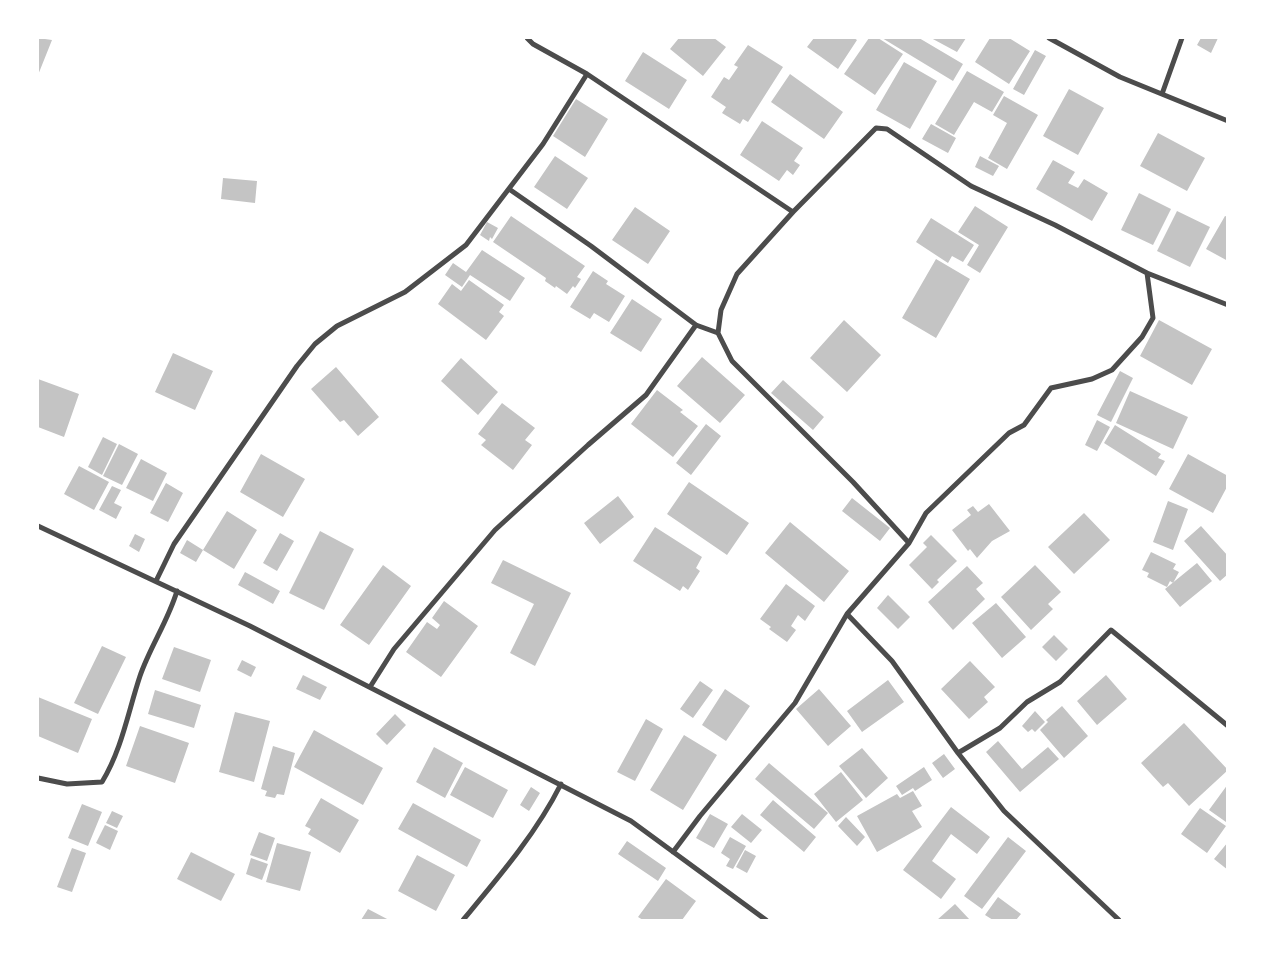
<!DOCTYPE html>
<html>
<head>
<meta charset="utf-8">
<style>
	body { margin:0 }
	#map { position:relative; width:1265px; height:958px; overflow:hidden; background:#fff; font-family:Lato,sans-serif }
	canvas { display:block }
	.frame { position:absolute; inset:0; border:39px solid #fff; pointer-events:none }
</style>
</head>
<body>
<div id="map">
<canvas width="1265" height="958"></canvas>
<div class="frame"></div>
</div>
<script>
const c = document.querySelector('canvas').getContext('2d');
c.lineJoin = 'round';
function paint(path, color) {
  c.fillStyle = color;
  c.fill(path, 'evenodd');
}
function trace(path, color, width, dash) {
  c.strokeStyle = color;
  c.lineWidth = width;
  c.lineCap = dash ? 'butt' : 'round';
  c.setLineDash(dash || []);
  c.stroke(path);
}
const building = new Path2D(`
	M38 38 52 40 38 75Z
	M679 38H714L726 47 703 76 670 49Z
	M814 38H854L857 40 838 69 807 47Z
	M869 38H878L903 54 875 95 844 74Z
	M882 38H919L963 64 953 81Z
	M931 38H966L957 52Z
	M990 38H1009L1030 51 1009 84 975 62Z
	M1201 38H1218L1211 53 1197 45Z
	M748 45 783 67 748 122 743 119 740 124 722 113 726 107 711 97 724 77 729 80 738 67 734 65Z
	M1035 50 1046 56 1024 95 1013 89Z
	M643 52 687 80 669 109 625 81Z
	M904 62 937 81 910 129 876 110Z
	M967 71 1004 92 992 112 974 102 954 135 935 124Z
	M790 74 843 112 824 139 771 102Z
	M1069 89 1104 108 1078 155 1043 136Z
	M1004 96 1038 115 1007 169 988 158 1007 123 993 115Z
	M576 99 608 119 585 157 553 136Z
	M762 121 803 148 794 161 800 165 793 175 787 170 779 181 740 155Z
	M931 124 956 138 948 153 922 139Z
	M1158 133 1205 158 1187 191 1140 166Z
	M555 156 588 178 567 209 534 187Z
	M980 156 999 166 993 176 975 167Z
	M1053 160 1075 172 1068 183 1078 188 1084 179 1108 193 1092 221 1036 189Z
	M223 178 257 181 255 203 221 199Z
	M1139 193 1171 209 1153 245 1121 230Z
	M975 206 1008 227 980 273 967 265 979 245 958 232Z
	M635 207 670 231 648 264 612 240Z
	M1177 211 1210 227 1190 267 1157 251Z
	M511 216 585 266 577 277 581 279 575 288 573 286 567 294 556 286 555 288 545 281 546 278 493 242Z
	M1225 216 1228 217V261L1206 249Z
	M931 218 974 245 963 262 952 256 948 263 916 242Z
	M487 222 498 228 492 239 490 237 489 241 480 235Z
	M482 250 525 278 510 301 470 275 462 287 445 275 453 263 466 272Z
	M936 259 970 279 936 338 902 318Z
	M593 271 608 281 606 284 625 296 609 322 594 313 590 319 570 307Z
	M469 280 504 305 499 312 504 316 486 340 438 304 452 284 461 291Z
	M632 299 662 319 641 352 610 333Z
	M844 320 881 355 847 392 810 358Z
	M1159 320 1212 349 1192 385 1140 356Z
	M173 353 213 371 195 410 155 392Z
	M702 357 745 395 720 423 677 386Z
	M461 358 498 392 478 415 441 381Z
	M336 367 379 417 358 436 344 420 340 422 311 389Z
	M1120 371 1133 378 1111 422 1097 415Z
	M38 379 79 394 64 437 38 427Z
	M783 380 824 417 813 430 771 393Z
	M657 390 683 410 680 412 698 426 673 457 631 424Z
	M1130 391 1188 417 1173 449 1116 423Z
	M502 403 535 428 525 440 532 445 513 470 481 445 486 440 478 434Z
	M1097 420 1110 427 1097 451 1085 445Z
	M706 424 721 436 691 475 676 463Z
	M1115 425 1161 454 1158 458 1165 461 1156 476 1104 443Z
	M103 437 117 444 102 475 88 467Z
	M119 444 138 454 122 485 103 476Z
	M261 454 305 479 283 517 240 492Z
	M1188 454 1228 476V485L1213 513 1169 489Z
	M141 459 167 473 153 501 126 488Z
	M79 466 109 482 94 510 64 494Z
	M689 482 749 523 727 555 667 514Z
	M166 483 183 493 168 522 150 513Z
	M112 486 121 490 114 503 122 507 116 519 99 510Z
	M618 496 634 517 600 544 584 523Z
	M852 498 890 528 880 541 842 511Z
	M1168 501 1188 509 1173 550 1153 542Z
	M989 504 1010 531 992 541 977 558 970 549 968 551 952 530 971 515 967 510 973 506 978 512Z
	M227 511 257 530 234 569 203 550Z
	M1084 513 1110 540 1074 574 1048 547Z
	M790 522 849 571 824 602 765 553Z
	M1201 526 1228 556V574L1220 581 1184 541Z
	M655 527 702 557 696 568 700 571 688 590 683 586 680 591 633 561Z
	M320 531 354 549 324 610 289 593Z
	M280 533 294 541 277 571 263 563Z
	M135 534 145 539 139 552 129 546Z
	M931 535 957 561 937 580 939 582 932 589 909 565 927 547 923 543Z
	M187 540 203 550 196 562 180 553Z
	M1151 552 1176 564 1173 569 1179 572 1173 583 1170 581 1167 587 1147 577 1149 573 1142 570Z
	M503 560 571 593 535 666 510 653 534 604 491 583Z
	M1197 563 1212 581 1180 607 1165 589Z
	M383 565 411 586 369 645 340 625Z
	M1035 565 1061 592 1048 604 1053 609 1031 630 1001 597Z
	M967 566 983 583 976 589 985 599 953 630 928 602Z
	M245 572 280 591 273 604 238 585Z
	M786 584 815 606 805 621 798 615 791 626 796 630 787 642 769 629 771 627 760 619Z
	M888 595 910 617 898 629 877 608Z
	M444 601 478 626 441 677 406 652 427 622 437 629 440 625 432 618Z
	M996 603 1026 637 1002 658 972 623Z
	M1054 635 1068 649 1056 661 1042 647Z
	M102 646 126 657 98 714 74 703Z
	M174 647 211 660 200 692 162 679Z
	M242 660 256 667 251 677 237 670Z
	M970 661 995 687 984 697 988 702 969 719 941 689Z
	M303 675 327 687 320 700 296 689Z
	M1106 675 1127 699 1097 725 1077 701Z
	M888 680 904 702 862 732 847 711Z
	M700 681 713 690 693 718 680 709Z
	M725 689 750 706 726 741 702 725Z
	M819 689 851 726 828 746 796 709Z
	M155 690 201 705 194 728 148 714Z
	M38 697 92 719 78 753 38 736Z
	M1062 706 1088 736 1064 758 1040 730 1048 722 1046 720Z
	M1035 711 1045 722 1035 732 1032 729 1028 732 1022 726Z
	M235 712 270 721 254 782 219 772Z
	M395 714 406 725 387 745 376 734Z
	M646 719 663 729 635 781 617 772Z
	M1184 723 1228 770 1189 806 1168 783 1163 787 1141 763Z
	M140 726 189 743 175 783 126 766Z
	M314 730 383 768 363 805 294 767Z
	M684 735 717 755 683 810 650 790Z
	M998 741 1022 769 1048 747 1059 759 1020 792 986 752Z
	M273 746 295 753 284 795 277 794 275 798 265 796 267 791 261 789Z
	M434 747 463 763 445 798 416 782Z
	M862 748 888 778 866 798 839 766Z
	M944 754 955 769 943 778 932 763Z
	M769 763 828 813 814 829 755 779Z
	M465 767 508 790 493 818 450 795Z
	M924 767 932 780 915 791 913 788 902 795 896 786Z
	M841 772 863 800 836 822 814 794Z
	M1228 784V820L1226 822 1209 810Z
	M531 787 540 793 529 811 520 805Z
	M913 791 922 806 912 811 922 827 877 852 857 816 897 794 900 798Z
	M321 798 359 820 340 853 308 834 311 829 305 826Z
	M773 800 816 837 804 852 760 815Z
	M413 803 481 840 467 867 398 829Z
	M82 804 102 812 88 846 68 838Z
	M951 807 990 837 977 854 951 834 932 861 956 879 941 899 903 870Z
	M1200 808 1226 826 1207 853 1181 834Z
	M112 811 123 816 117 828 106 823Z
	M710 814 728 824 714 848 696 838Z
	M742 814 762 830 751 843 731 827Z
	M846 817 865 837 857 846 838 826Z
	M105 825 118 831 110 850 96 843Z
	M259 832 275 838 267 861 250 855Z
	M730 837 746 846 733 869 726 866 730 859 721 853Z
	M1008 837 1026 851 982 909 964 896Z
	M627 841 666 868 658 881 618 854Z
	M1228 842V870L1214 859Z
	M277 843 311 852 300 891 266 882Z
	M72 848 86 853 72 892 57 887Z
	M745 850 756 856 747 873 736 867Z
	M191 852 235 874 221 901 177 879Z
	M417 855 455 875 436 911 398 891Z
	M251 858 268 864 262 880 246 874Z
	M666 879 696 901 682 920H643L638 917Z
	M998 897 1021 914 1016 920H993L985 915Z
	M955 904 970 920H937Z
	M368 909 389 920H361Z`);
const minor = new Path2D(`
	M527 38 533 44 587 74 793 212
	M1049 38 1120 77 1228 121
	M1162 94 1182 38
	M509 189 591 246 696 325 718 333
	M1147 273 1228 305
	M38 526 250 626 631 821 766 920
	M156 581 174 544 297 366 315 344 337 326 405 292 466 245 543 144 587 74
	M847 614 892 661 958 753 1004 811 1119 920
	M370 687 394 649 495 530 588 445 646 395 696 325
	M958 753 1000 728 1027 702 1060 682 1111 630 1228 726
	M38 778 67 784 102 782C122 749 128 712 140 676 150 647 168 621 177 591
	M673 852 700 816 795 703 847 614 909 543 926 513 1009 433 1024 425 1051 388 1092 379 1112 370 1142 337 1153 318 1147 273 1055 225 971 186 887 129 876 128 793 212 737 274 721 310 718 333 732 361 853 482 909 543
	M463 920C498 878 536 834 561 784`);
paint(building, '#c4c4c4');
trace(minor, '#4c4c4c', 5);
</script>
</body>
</html>
